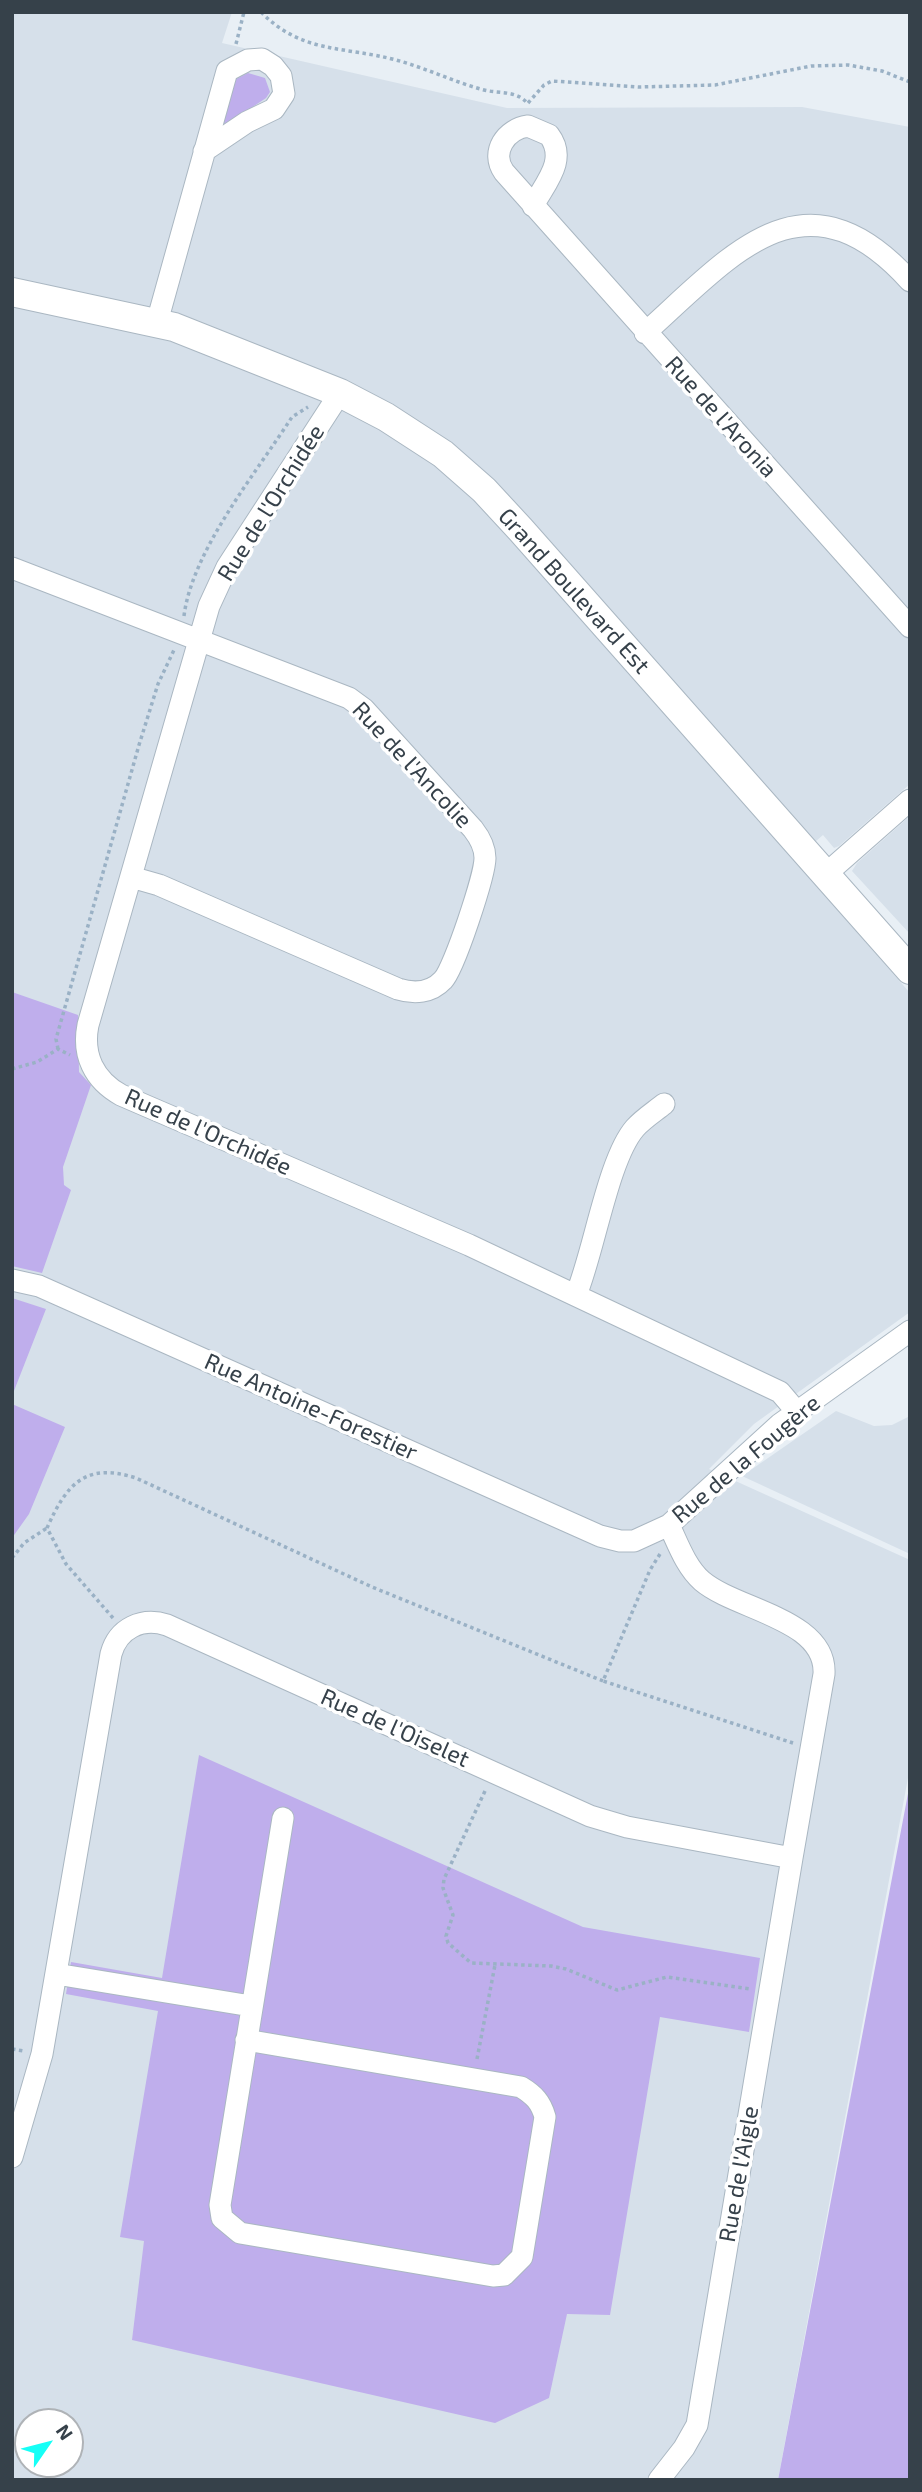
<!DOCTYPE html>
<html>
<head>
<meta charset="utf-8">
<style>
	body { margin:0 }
	#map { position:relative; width:922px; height:2492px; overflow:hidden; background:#e8eff5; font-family:"Exo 2",sans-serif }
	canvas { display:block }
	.frame { position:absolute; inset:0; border:14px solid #36414a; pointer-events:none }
	.north { position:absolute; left:14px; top:2408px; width:70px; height:70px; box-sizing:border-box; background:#fff; border:2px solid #afb3b7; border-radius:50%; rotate:55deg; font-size:19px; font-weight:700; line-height:28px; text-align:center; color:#36414a }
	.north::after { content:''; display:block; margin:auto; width:24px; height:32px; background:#16fff6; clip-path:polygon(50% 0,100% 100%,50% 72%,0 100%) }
</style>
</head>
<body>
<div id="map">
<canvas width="922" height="2492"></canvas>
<div class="frame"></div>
<div class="north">N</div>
</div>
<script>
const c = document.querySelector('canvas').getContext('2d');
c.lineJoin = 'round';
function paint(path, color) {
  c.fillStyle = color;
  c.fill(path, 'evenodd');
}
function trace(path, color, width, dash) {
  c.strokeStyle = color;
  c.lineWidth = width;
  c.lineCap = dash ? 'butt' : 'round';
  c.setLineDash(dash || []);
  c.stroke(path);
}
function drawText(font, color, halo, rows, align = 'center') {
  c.font = font + ' "Exo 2",sans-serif';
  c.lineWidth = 7;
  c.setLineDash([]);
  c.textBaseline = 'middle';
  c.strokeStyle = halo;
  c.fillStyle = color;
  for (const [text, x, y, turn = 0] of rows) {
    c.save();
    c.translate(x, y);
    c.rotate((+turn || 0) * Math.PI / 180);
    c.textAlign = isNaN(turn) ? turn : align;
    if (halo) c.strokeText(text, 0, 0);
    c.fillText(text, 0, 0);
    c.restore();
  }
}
const residential = new Path2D(`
	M12 12H232L222 43 507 108 802 107 910 127V784L839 846 834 848 823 835 794 860 910 993V1312L754 1424 709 1469 910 1560V1767L778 2480H12ZM28 2422H70V2464H28Z
	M910 816V934L852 871 857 863Z
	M836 1411 874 1426 892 1425 910 1416V1554L742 1476Z`);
const green = new Path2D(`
	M248 73 265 78 270 92 266 98 224 126 219 124 234 80Z
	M12 992 78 1015 79 1072 91 1085 63 1167 64 1185 71 1190 42 1273 12 1266Z
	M12 1298 46 1309 12 1396Z
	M12 1404 65 1427 29 1514 12 1538Z
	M199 1755 583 1927 760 1958 749 2032 660 2017 610 2315 567 2314 549 2398 495 2423 132 2340 144 2241 120 2237 158 2011 66 1994 71 1962 162 1978Z
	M910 1783V2480H778Z`);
const path = new Path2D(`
	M261 12C302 54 344 46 396 60 426 68 454 82 484 90 500 94 517 90 528 104
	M236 44 244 12
	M528 103 544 85 552 81 639 87 715 85 811 66 848 65 882 71 910 82
	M184 616C192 551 256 473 292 417L308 407
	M58 1049 56 1039 139 745 158 684 174 650
	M12 1069 37 1062 58 1049 70 1055
	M660 1554 650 1570 603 1681 793 1743
	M12 1558 24 1543 47 1528
	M113 1618 66 1564 47 1528C67 1483 86 1462 136 1478L372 1587 603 1681
	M485 1791 444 1879 443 1888 453 1915 446 1936 448 1943 471 1963 551 1966 566 1969 617 1990 667 1977 750 1989
	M12 2049 24 2051
	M477 2059 495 1965`);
const minor = new Path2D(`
	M533 206C545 183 568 160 549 135L528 126C506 129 490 152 504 172L910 627
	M157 322 227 71 248 60 262 59 273 66 281 76 284 94 274 109 247 122 204 151
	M645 333C731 256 804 164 910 281
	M340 393 227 567 209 606 88 1025C82 1055 94 1080 121 1095L469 1245 780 1392 797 1412
	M12 568 349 698 364 709 473 829C480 838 485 847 485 858 485 875 454 969 443 980 431 993 414 994 398 989L159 885 131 877
	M827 873 910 800
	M12 1280 39 1286 600 1536 620 1541H634L669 1525 780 1424 910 1331
	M576 1295C594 1252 608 1159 635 1128 643 1119 654 1112 664 1104
	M56 1974 251 2006
	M246 2040 521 2087C534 2095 541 2102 545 2117L522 2257 504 2275 493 2276 240 2233 222 2218 220 2205C240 2076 261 1947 283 1818
	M12 2157 42 2054 111 1654C118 1628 142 1617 167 1625L590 1816 627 1827 792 1858 824 1674C827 1619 736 1610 702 1581 686 1567 678 1544 669 1525
	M659 2480 684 2448 697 2425 792 1858`);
const tertiary = new Path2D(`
	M12 292 174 327 340 393 386 417 443 454 484 490 521 530 910 970`);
const streetNames = [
	["Rue de l'Aronia",721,417,48],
	["Rue de l'Orchidée",271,503,-58],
	["Grand Boulevard Est",574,591,48],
	["Rue de l'Ancolie",412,765,47],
	["Rue de l'Orchidée",208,1132,24],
	["Rue Antoine-Forestier",311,1407,24],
	["Rue de la Fougère",746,1459,-40],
	["Rue de l'Oiselet",395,1728,24],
	["Rue de l'Aigle",739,2174,-80]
];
paint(residential, '#d6e0ea');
paint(green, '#bfaeec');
trace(minor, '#aab7c2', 23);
trace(tertiary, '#aab7c2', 30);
trace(path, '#9ab1c5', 3.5, [3.5, 3.5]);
trace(minor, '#fff', 21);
trace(tertiary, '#fff', 28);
drawText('23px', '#36414a', '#fff', streetNames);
</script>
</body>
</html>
